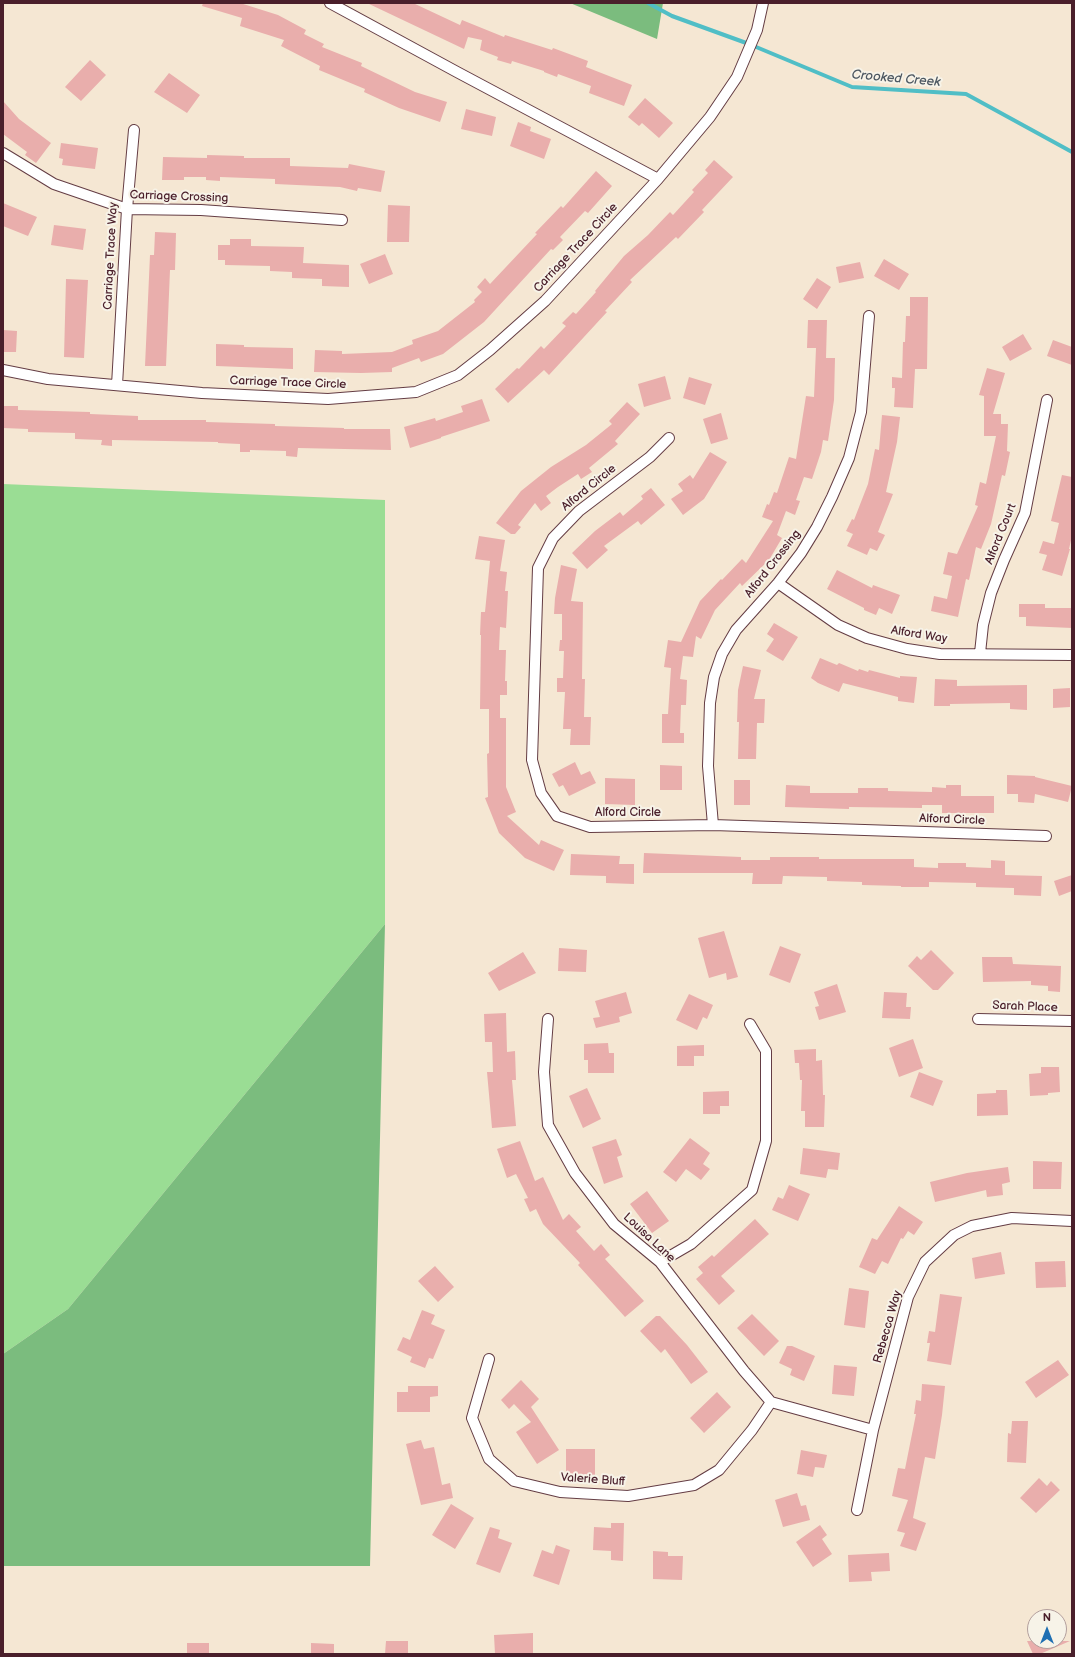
<!DOCTYPE html>
<html>
<head>
<meta charset="utf-8">
<style>
	body { margin:0 }
	#map { position:relative; width:1075px; height:1657px; overflow:hidden; background:#f5e7d3; font-family:"Balsamiq Sans",sans-serif }
	canvas { display:block }
	.frame { position:absolute; inset:0; border:4px solid #4a1f2b; pointer-events:none }
	.north { position:absolute; left:1027px; top:1609px; width:40px; height:40px; box-sizing:border-box; background:#f7f3e8; border:1px solid #b29e9c; border-radius:50%; rotate:0deg; font-size:11px; font-weight:700; line-height:16px; text-align:center; color:#4a1f2b }
	.north::after { content:''; display:block; margin:auto; width:14px; height:18px; background:#1f6fb2; clip-path:polygon(50% 0,100% 100%,50% 72%,0 100%) }
</style>
</head>
<body>
<div id="map">
<canvas width="1075" height="1657"></canvas>
<div class="frame"></div>
<div class="north">N</div>
</div>
<script>
const c = document.querySelector('canvas').getContext('2d');
c.lineJoin = 'round';
function paint(path, color) {
  c.fillStyle = color;
  c.fill(path, 'evenodd');
}
function trace(path, color, width, dash) {
  c.strokeStyle = color;
  c.lineWidth = width;
  c.lineCap = dash ? 'butt' : 'round';
  c.setLineDash(dash || []);
  c.stroke(path);
}
function drawText(font, color, halo, rows, align = 'center') {
  c.font = font + ' "Balsamiq Sans",sans-serif';
  c.lineWidth = 4;
  c.setLineDash([]);
  c.textBaseline = 'middle';
  c.strokeStyle = halo;
  c.fillStyle = color;
  for (const [text, x, y, turn = 0] of rows) {
    c.save();
    c.translate(x, y);
    c.rotate((+turn || 0) * Math.PI / 180);
    c.textAlign = isNaN(turn) ? turn : align;
    if (halo) c.strokeText(text, 0, 0);
    c.fillText(text, 0, 0);
    c.restore();
  }
}
const green = new Path2D(`
	M3 484 385 500V924L68 1309 3 1354Z`);
const forest = new Path2D(`
	M570 3H663L657 39Z
	M385 924 370 1566H3V1354L68 1309Z`);
const stream = new Path2D(`
	M648 3 672 16 749 44 852 87 966 94 1072 152`);
const building = new Path2D(`
	M203 3H240L278 15 306 30 304 34 324 44 322 47 362 63 361 66 415 92 447 102 440 122 399 108 364 92 365 89 319 70 320 66 281 46 284 40 240 26 242 18 202 6Z
	M367 3H413L460 25 462 20 504 37 505 35 552 50 553 48 588 61 586 67 632 85 624 106 589 93 591 86 558 74 557 77 544 72V71L512 61 511 64 497 60 498 57 480 50 482 40 468 37 464 49Z
	M90 60 106 75 81 101 65 87Z
	M169 73 200 95 187 113 154 92Z
	M645 98 673 123 659 138 642 123 639 126 628 117Z
	M3 101 19 119 51 143 36 163 25 155 27 152 3 134Z
	M466 109 496 117 492 136 461 129Z
	M518 122 531 127 530 131 551 139 544 159 510 146Z
	M61 143 98 148 95 169 62 165 63 159 59 158Z
	M207 155 244 156V158H290V166L348 168 349 164 385 171 381 192 358 188 357 191 340 187 275 184V179L220 177V181L206 180V177H184V180H162L163 157 207 158Z
	M714 160 733 177 702 210 704 212 678 239 676 237 630 280 632 282 605 311 607 312 549 375 544 370 508 403 495 389 517 368 519 369 541 346 544 349 566 326 562 323 573 312 576 314 596 292 595 291 624 256 648 235 670 212 673 215 694 192 692 190 708 173 705 170Z
	M596 171 612 186 588 213 585 211 560 237 563 240 553 250 551 249 484 322 443 354 421 362 419 358 392 368V372L361 373 314 372 315 350 342 351V354L392 352 413 344 412 340 438 331 475 302 474 300 482 292 477 287 485 278 490 284 537 234 535 233 561 206 563 208Z
	M3 203 37 217 28 236 3 226Z
	M388 205 410 206 409 242H387Z
	M54 225 86 229 83 250 51 245Z
	M155 232 176 233 175 270H170L166 366H145L150 255H154Z
	M230 239H251V246L304 247 303 263 349 265V287L322 286V279L292 278V272L270 271V266L225 265V260H218V245H230Z
	M385 254 393 274 369 284 360 264Z
	M884 259 909 274 899 290 874 276Z
	M860 262 864 278 839 283 836 267Z
	M817 278 831 287 817 309 803 299Z
	M66 279 88 280 84 358 64 357Z
	M910 297H928L927 369H915L913 408 894 407 895 388H892V377L902 378 903 342H905L906 316H910Z
	M808 320H827L826 358H835L834 400 828 441 823 440 821 452 812 479 804 477 796 500 800 501 795 515 786 511 777 535 782 538 769 560 742 586 740 583 715 610 701 639 696 636 693 657 683 656 680 679 687 680 686 705H681L680 733H684V743H662V714H668L671 668 664 667 668 640 681 642 700 601 721 579 722 580 742 559 746 563 773 521 762 517 767 504 769 505 774 492 777 493 789 457 796 459 806 396 814 397 816 348H807Z
	M3 330 17 331 16 352H3Z
	M1023 334 1032 349 1010 361 1002 347Z
	M1053 340 1072 347V365L1047 356Z
	M216 344 244 345V347L293 348V369L216 366Z
	M987 368 1005 373 993 414H1001V424H1008L1007 451 1010 452 1005 476 1002 475 991 524 981 549 976 547 969 580 966 579 958 617 931 611 934 596 947 599 952 576 943 574 948 552 957 554 978 506 975 505 980 482 986 484 996 436H984V396L979 395Z
	M665 376 671 399 644 407 638 384Z
	M689 377 712 384 705 405 683 398Z
	M482 399 490 421 441 437V438L410 448 404 427 435 418 436 421 463 412 461 406Z
	M627 402 640 414 615 441 618 444 589 468 592 472 581 479 578 474 558 487 546 496 551 503 541 511 535 503 518 525 521 527 515 534H511L496 523 521 491 551 467 586 445 612 424 609 421Z
	M3 406H18V410L90 412V414L138 416V420H206V422L275 424V426L344 428V429H390L391 450 298 448 297 457 286 456V451L250 450V452H240V444L218 443V442L112 440V446L101 445 102 440 75 439V433L28 432V429L3 428Z
	M721 413 728 439 711 444 703 419Z
	M882 415 900 417 897 442 886 492 893 494 878 532 885 535 877 551 870 548 867 555 847 546 853 534 846 531 852 519 854 520 868 484 875 449 879 450Z
	M710 452 727 462 704 499 683 515 671 499 683 491 678 484 690 475 693 479Z
	M1062 475 1072 477V536L1069 549H1070L1062 576 1042 570 1047 555 1039 553 1043 541 1054 544 1059 523 1051 521Z
	M651 488 665 505 641 525 638 521 604 546 608 550 587 569 572 553 595 531 620 512 623 516 643 499 641 496Z
	M479 536 505 540 500 571 507 572 505 591H508L506 628 500 627 499 650H506L505 681H507V695H500V718H506V787L516 812 507 816 539 845 541 840 564 850 554 871 525 858 499 833 485 798 488 797 487 754 489 753V709H480L481 635H480L481 612H485L490 561 475 559Z
	M561 565 577 569 571 601 583 602 582 679H585L584 717H591L590 745H570L571 729H563L565 692H557V678H563L564 651H559L560 640H562V614H554L555 598Z
	M837 570 872 588 873 585 900 595 892 614 879 608 876 615 864 610V608L827 589Z
	M1019 604H1045V608H1072V628L1026 626V617H1019Z
	M774 623 798 637 783 661 766 651 774 639 767 634Z
	M820 658 837 665 839 663 858 671 859 669 868 672 869 670 900 678V676L917 677 914 703 898 701V697L843 683 839 692 818 683 811 678Z
	M743 666 761 670 754 699H765L764 723H757L756 759H738L739 722H737L738 690Z
	M935 679 957 680V686L1027 685V710L1010 709V703L950 704V706H934Z
	M1070 688V707L1053 708V689Z
	M575 762 581 775 590 771 596 783 569 796 563 785 559 787 552 774Z
	M660 765 682 766V790H660Z
	M1007 775 1035 776V777L1072 786 1068 802 1035 794 1034 803 1018 802V794H1007Z
	M605 778 635 779V805L605 804Z
	M734 780H750V805H734Z
	M786 785 810 786V793H858V788H888V791L932 792V787L946 788V785H961V796H994V813H942V805H922V808L849 807V809L785 807Z
	M644 853 741 857V860H770V857H819V859H914V867L938 868V863H966V867L991 868V860L1005 861V875L1042 876 1041 896 1014 895V888L976 887V883L929 882V887H901V886L862 885V882L827 881V877L783 876 782 884H752L753 873H643Z
	M571 854 620 856 619 864H634V884L606 883V876L570 875Z
	M1072 875V891L1059 896 1054 881Z
	M724 931 738 977 727 980 726 973 709 978 698 938Z
	M780 946 801 954 790 983 769 975Z
	M559 948 587 950 586 972 558 971Z
	M931 950 954 973 938 990H933L908 966 917 956 921 960Z
	M523 952 536 973 499 991 488 973Z
	M982 957H1012L1013 964 1061 966 1060 992 1048 991V986L1031 985V981L983 982Z
	M837 984 846 1012 819 1020 815 1007 819 1006 814 992Z
	M626 992 632 1013 619 1017 620 1022 596 1028 593 1018 600 1017 595 1001Z
	M884 992 907 993 906 1007H911L910 1019 882 1018Z
	M689 994 713 1005 707 1019 703 1017 697 1030 676 1020Z
	M506 1013 507 1052 515 1051 516 1080H512L516 1126 492 1128 487 1072H493L492 1042H485L484 1014Z
	M913 1039 923 1068 899 1077 889 1048Z
	M608 1043 609 1053H614V1073H588V1060H584V1044Z
	M704 1045V1056H694V1066H677V1046Z
	M816 1049V1061L822 1060 823 1095H825L824 1127H805V1111H801L802 1080H800L799 1063H795L794 1050Z
	M1041 1067H1059L1060 1092 1048 1093V1095L1030 1096 1029 1074 1041 1073Z
	M919 1072 943 1081 933 1106 910 1097Z
	M587 1088 601 1119 583 1128 569 1096Z
	M996 1090H1007L1008 1115 977 1116V1094L996 1093Z
	M729 1091V1106H720V1114H703V1092Z
	M690 1138 710 1153 703 1164 710 1169 701 1180 686 1169 676 1182 663 1172Z
	M616 1139 622 1155 617 1157 623 1177 604 1184 592 1147Z
	M520 1141 535 1181 543 1177 563 1220 569 1214 581 1227 576 1231 594 1251 601 1244 610 1255 605 1259 644 1301 625 1317 578 1265 580 1263 543 1224 536 1209 530 1212 524 1199 528 1198 516 1174 507 1178 497 1149Z
	M803 1148 840 1153 838 1170 828 1169 826 1178 800 1174Z
	M1033 1161 1062 1162 1061 1189H1033Z
	M1008 1167 1010 1182 1002 1184 1003 1195 987 1197 986 1190 935 1202 930 1182 967 1173Z
	M789 1185 810 1194 798 1221 772 1210 778 1197 783 1199Z
	M647 1191 669 1221 652 1233 630 1204Z
	M899 1206 923 1222 914 1235 908 1231 903 1239 901 1238 888 1264 882 1261 875 1274 859 1267 872 1238 877 1240Z
	M755 1219 769 1234 721 1276 735 1291 719 1305 696 1279 703 1273 698 1267 712 1255 714 1257Z
	M1001 1252 1005 1274 975 1279 972 1258Z
	M1065 1261 1066 1287 1036 1288 1035 1262Z
	M435 1266 454 1287 438 1302 418 1281Z
	M849 1288 869 1291 865 1328 844 1325Z
	M940 1294 962 1297 951 1365 927 1361 930 1343H927L929 1331 935 1332Z
	M422 1310 435 1315 431 1324 445 1330 433 1359 429 1358 425 1368 410 1362 412 1357 397 1350 403 1337 410 1340Z
	M752 1314 779 1341 764 1356 737 1328Z
	M656 1316H660L687 1345 708 1372 691 1384 665 1349 661 1353 640 1331Z
	M787 1346H792L815 1356 804 1381 790 1375 792 1369 779 1363Z
	M1058 1360 1069 1375 1036 1398 1025 1382Z
	M834 1365 857 1367 854 1396 832 1394Z
	M521 1380 539 1399 531 1407 559 1450 537 1464 516 1432 531 1422 514 1404 509 1409 501 1400Z
	M922 1384 945 1386 942 1415 935 1459 925 1457 913 1518 926 1523 916 1551 900 1546 905 1533 897 1531 908 1500 892 1496 898 1468 905 1469 916 1414H914L916 1400 921 1401Z
	M408 1386H438V1396L430 1397V1412H397V1392H408Z
	M717 1392 731 1407 704 1433 690 1418Z
	M1012 1421H1028L1026 1463 1007 1462 1008 1433 1011 1434Z
	M421 1440 424 1449 434 1447 442 1485 450 1483 453 1498 421 1505 406 1444Z
	M566 1449H595V1477L566 1476Z
	M801 1450 827 1455 824 1468 815 1467 813 1477 797 1474Z
	M1039 1478 1047 1486 1051 1481 1060 1490 1036 1513 1020 1498Z
	M797 1493 801 1506 806 1505 810 1520 783 1527 775 1500Z
	M451 1504 474 1518 455 1549 432 1535Z
	M611 1523H624L623 1561 611 1560V1551L593 1550 594 1527 611 1528Z
	M820 1525 827 1535 822 1539 832 1554 813 1567 796 1542Z
	M490 1527 500 1530 498 1538 512 1543 500 1573 476 1564Z
	M556 1545 570 1550 559 1585 533 1576 542 1550 553 1554Z
	M653 1551 668 1552V1556H683L682 1580 653 1579Z
	M889 1553 890 1571 871 1572 872 1581 849 1582 848 1555Z
	M533 1633V1654H495L494 1635Z
	M386 1641H408V1654H385Z
	M1027 1641H1070L1040 1654H1033Z
	M187 1643H209V1654H187Z
	M311 1643 334 1644V1654H311Z`);
const street = new Path2D(`
	M330 3 457 72 658 179
	M3 153 54 184 127 209 201 210 342 220
	M3 370 48 379 202 393 328 399 416 392 458 375 490 350 545 301 658 179 710 117 737 77 757 30 763 3
	M117 385 127 209 134 130
	M669 438 650 457 579 511 553 538 538 568 532 760 541 793 557 816 590 827 713 825 1046 836
	M778 583 838 625 867 638 907 649 940 654 1072 655
	M980 653 983 625 991 593 1004 560 1025 513 1047 400
	M713 825 708 766 710 703 714 677 722 654 736 630 778 583 801 553 817 527 832 497 849 458 861 412 869 316
	M548 1019 544 1072 548 1125 575 1173 614 1224 660 1262 744 1371 771 1402 873 1430
	M978 1019 1072 1021
	M660 1262 691 1244 752 1190 766 1141V1051L750 1024
	M489 1359 472 1418 489 1459 514 1481 560 1492 628 1496 694 1485 719 1470 752 1430 771 1402
	M857 1510 873 1430 908 1297 925 1262 954 1235 972 1226 1012 1218 1072 1221`);
const streetNames = [
	["Carriage Crossing",179,197,2],
	["Carriage Trace Circle",576,248,-47],
	["Carriage Trace Way",111,256,-87],
	["Carriage Trace Circle",288,383,2],
	["Alford Circle",589,488,-39],
	["Alford Court",1001,534,-68],
	["Alford Crossing",773,564,-52],
	["Alford Way",919,635,9],
	["Alford Circle",628,813],
	["Alford Circle",952,820,2],
	["Sarah Place",1025,1007,2],
	["Louisa Lane",649,1238,43],
	["Rebecca Way",888,1327,-74],
	["Valerie Bluff",593,1480,4]
];
const waterNames = [
	["Crooked Creek",896,79,5]
];
paint(green, '#9add94');
paint(forest, '#7bbc7e');
trace(stream, '#50bec6', 4);
paint(building, '#e9aeac');
trace(street, '#643d44', 12);
trace(street, '#fff', 10);
drawText('12px', '#4a1f2b', '#f7f3e8', streetNames);
drawText('italic 13px', '#4c5761', '#f7f3e8', waterNames);
</script>
</body>
</html>
